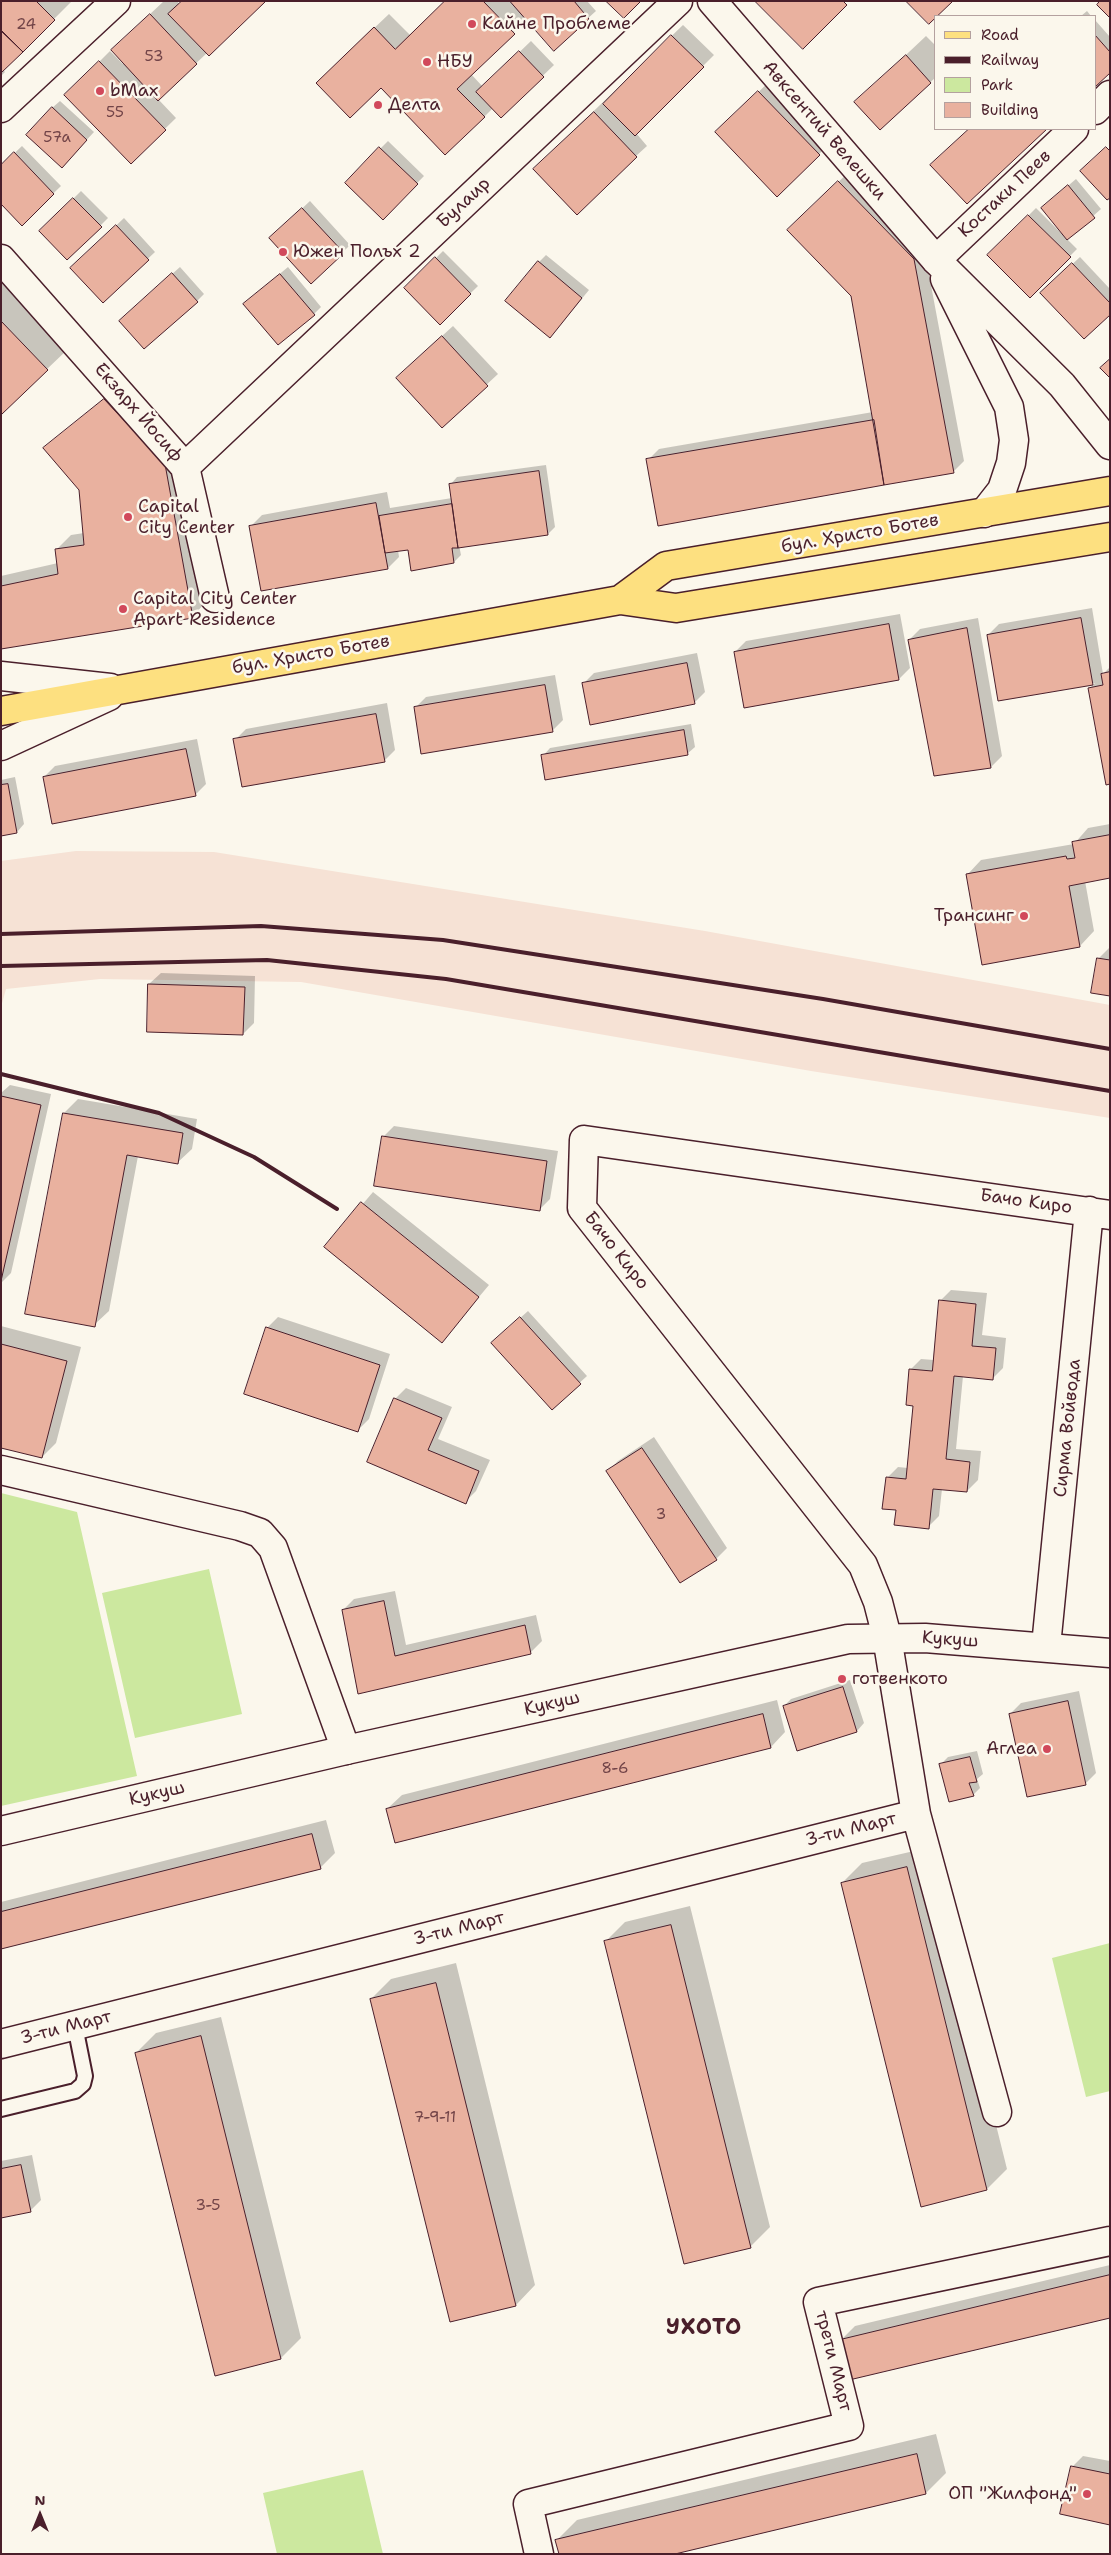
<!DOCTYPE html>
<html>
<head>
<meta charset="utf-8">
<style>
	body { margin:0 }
	#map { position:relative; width:1111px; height:2555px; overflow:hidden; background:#fbf7ec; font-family:"Shantell Sans",sans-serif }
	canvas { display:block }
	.frame { position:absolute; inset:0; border:2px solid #4a1f2b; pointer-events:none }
	.legend { position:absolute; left:934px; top:15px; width:162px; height:115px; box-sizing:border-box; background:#fbf7ec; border:1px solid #b4a19f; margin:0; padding:6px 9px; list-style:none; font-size:15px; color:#4a1f2b }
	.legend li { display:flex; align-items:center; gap:10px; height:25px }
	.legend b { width:25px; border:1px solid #b4a19f }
	.north { position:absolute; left:15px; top:2490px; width:50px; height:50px; -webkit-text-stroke:4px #fbf7ec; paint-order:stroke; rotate:0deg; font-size:14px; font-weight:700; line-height:20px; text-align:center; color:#4a1f2b }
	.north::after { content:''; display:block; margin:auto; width:18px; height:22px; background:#4a1f2b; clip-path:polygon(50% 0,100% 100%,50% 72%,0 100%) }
</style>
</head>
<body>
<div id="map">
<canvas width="1111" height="2555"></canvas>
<div class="frame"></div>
<ul class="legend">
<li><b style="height:6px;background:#fde080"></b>Road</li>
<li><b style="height:6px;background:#4a1f2b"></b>Railway</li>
<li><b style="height:14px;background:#cce89f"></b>Park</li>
<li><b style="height:14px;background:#e9b19f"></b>Building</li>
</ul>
<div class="north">N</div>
</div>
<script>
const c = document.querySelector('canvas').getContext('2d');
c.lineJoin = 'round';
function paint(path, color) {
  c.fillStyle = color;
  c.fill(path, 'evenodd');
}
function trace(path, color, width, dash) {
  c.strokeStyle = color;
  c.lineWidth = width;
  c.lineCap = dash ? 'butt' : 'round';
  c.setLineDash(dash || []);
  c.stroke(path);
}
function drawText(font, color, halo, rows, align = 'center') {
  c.font = font + ' "Shantell Sans",sans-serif';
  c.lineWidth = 5;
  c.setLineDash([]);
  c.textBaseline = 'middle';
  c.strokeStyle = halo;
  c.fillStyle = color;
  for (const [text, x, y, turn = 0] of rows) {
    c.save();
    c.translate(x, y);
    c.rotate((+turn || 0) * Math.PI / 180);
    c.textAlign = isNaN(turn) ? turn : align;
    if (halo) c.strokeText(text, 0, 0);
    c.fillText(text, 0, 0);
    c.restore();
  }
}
const built = new Path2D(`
	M76 851 214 852 705 931 1110 1005V1118L811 1071 301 982 100 979 6 989 1 1007V861Z`);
const green = new Path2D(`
	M1 1493 77 1512 137 1776 1 1806Z
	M209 1569 242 1714 135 1738 102 1593Z
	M1110 1943V2091L1086 2097 1052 1958Z
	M363 2470 383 2554H277L263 2493Z`);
const shadow = new Path2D(`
	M1 1H72L3 70 5 72 1 76Z
	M164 1H177L180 5 207 53 158 99 176 118 131 162 66 95 110 51 123 64 133 30Z
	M446 1H587L596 11 554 49 527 19 471 74 483 87 531 41 554 65 501 116 493 108 484 117 381 86 332 68 389 14 410 35Z
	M1087 11 1091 16H1081Z
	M1095 20 1110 37V72L1095 85Z
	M683 25 714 55 636 133 647 146 636 156 545 158Z
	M926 36 935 45V78L880 128 856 102Z
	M779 72 839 135 819 154 737 113Z
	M60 101 94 132 69 159 52 108Z
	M970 129H1045L967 202 952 145Z
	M388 141 424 176 383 218 346 183Z
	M22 146 61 186 22 224 1 166Z
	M850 171 924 248 964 461 953 472 648 460 659 449 873 412 852 296 799 219Z
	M1076 179 1101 209 1067 239 1077 249 1030 296 989 255 1036 208 1061 233 1062 232 1042 208Z
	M81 191 108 218 67 259 40 232Z
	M310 201 350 245 343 252 278 231Z
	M124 218 155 252 103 301 79 261Z
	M443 251 478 286 440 323 406 288Z
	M546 255 589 290 557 329 539 262Z
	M1080 257 1110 289V313L1049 286Z
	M180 267 204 294 197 301 128 313Z
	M288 267 321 307 314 314 252 297Z
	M1 281 67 350 1 413Z
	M453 326 498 374 442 426 408 367Z
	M119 386 179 450 206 602 192 617 1 648V576L58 563 56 550 71 535 84 533 80 490 45 448Z
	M546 465 555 527 548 534 459 545 461 555 454 562 409 548 398 550 399 557 388 568 251 526 262 515 387 492 390 508 452 498 450 485 457 477Z
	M1092 608 1103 674 1110 667V783L1090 688 1095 683 999 700 988 635 999 624Z
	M900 614 910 668 899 679 735 652 746 641Z
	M978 618 1002 756 991 767 909 640 920 629Z
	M697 653 705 692 694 703 583 684 594 673Z
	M555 675 563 720 552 731 415 708 426 697Z
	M387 703 395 750 384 761 235 740 246 729Z
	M691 724 695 747 687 754 543 756 550 748Z
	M197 739 206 784 195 795 44 777 55 766Z
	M15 777 24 824 17 832 1 835V780Z
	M1110 824V877L1085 881 1094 931 1080 946 983 963 967 875 981 860 1074 844 1088 828Z
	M1110 947V995L1099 958Z
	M161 973 255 976 254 1023 243 1034 149 984Z
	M10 1085 51 1094 11 1273 1 1283V1093Z
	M78 1099 197 1119 192 1149 177 1163 138 1156 109 1311 94 1325 64 1113Z
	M394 1126 558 1151 550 1199 539 1210 383 1137Z
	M373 1192 489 1285 442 1341 326 1247Z
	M951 1290 987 1293 982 1335 1006 1338 1003 1368 992 1379 963 1376 956 1449 981 1451 978 1480 967 1491 942 1489 939 1516 928 1527 897 1509 887 1478 898 1467 908 1468 915 1405 910 1370 921 1359 934 1360 940 1301Z
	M528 1311 587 1376 552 1408 500 1336Z
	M278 1317 390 1354 369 1419 358 1430 267 1328Z
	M1 1326 81 1347 56 1443 42 1457 1 1447Z
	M406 1388 452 1407 438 1439 490 1460 476 1491 465 1502 368 1461 395 1399Z
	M654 1437 727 1548 716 1559 681 1582 607 1472 618 1461Z
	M395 1591 406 1645 536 1615 542 1641 531 1652 359 1692 343 1610 354 1599Z
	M850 1680 864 1723 857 1731 798 1749 784 1706 791 1699Z
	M1079 1691 1096 1773 1085 1784 1010 1714 1021 1703Z
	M777 1700 785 1732 771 1747 396 1841 387 1809 402 1795Z
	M977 1751 983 1774 977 1779 980 1788 973 1795 941 1764 948 1757Z
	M326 1820 335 1853 320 1868 1 1947V1902Z
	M927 1848 1007 2169 987 2189 922 2205 842 1883 862 1863Z
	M690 1906 770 2227 750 2247 605 1942 625 1922Z
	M456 1963 535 2285 516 2305 371 1999 391 1979Z
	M221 2017 301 2338 281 2358 136 2053 156 2033Z
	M32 2155 41 2200 30 2211 1 2217V2161Z
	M1110 2265V2316L841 2340 855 2326Z
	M936 2434 946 2473 926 2493 557 2540 577 2520Z
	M1083 2456 1110 2461V2523L1072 2467Z`);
const building = new Path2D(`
	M1 1H36L55 20 23 52 1 30Z
	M182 1H266L209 56 168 14Z
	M445 1H483L515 34 457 89 485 117 445 155 381 88 350 118 316 83 374 27 395 49Z
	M510 1H574L589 19 554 51Z
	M606 1H641L624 18Z
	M755 1H843L847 5 803 49Z
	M906 1H953L929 24Z
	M1100 1H1110V18L1097 5Z
	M150 14 197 64 158 101 111 50Z
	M1 31 23 52 1 73Z
	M671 35 704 67 635 136 603 104Z
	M1095 35 1110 52V73L1095 87Z
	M519 51 544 77 501 118 476 92Z
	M906 55 931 83 880 130 854 102Z
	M99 61 166 130 131 164 64 95Z
	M758 91 820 155 777 197 715 132Z
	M52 107 87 140 62 168 26 135Z
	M594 112 637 157 577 215 533 169Z
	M969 129H1047L967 204 930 165Z
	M379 147 418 184 383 220 345 183Z
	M1106 147 1110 151V198L1107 200 1080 171Z
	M14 152 54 194 22 226 1 204V165Z
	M838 181 914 259 954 473 884 485 851 296 787 230Z
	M1068 185 1095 218 1067 240 1041 208Z
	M73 198 102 227 67 260 39 231Z
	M302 208 344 253 311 284 269 238Z
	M1028 215 1071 257 1030 298 987 255Z
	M116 225 149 260 103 303 70 268Z
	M435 257 471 294 440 325 404 288Z
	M538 261 582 298 550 338 505 301Z
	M1072 263 1110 303V315L1084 339 1040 293Z
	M172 273 198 302 144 349 119 321Z
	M280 274 315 315 278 345 243 304Z
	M1 321 48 370 1 415Z
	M442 336 488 386 442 428 396 378Z
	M1110 359V378L1100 368Z
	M104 399 165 464 193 618 1 649V586L58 574 55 549 84 545 79 490 43 448Z
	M874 420 884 485 658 526 646 459Z
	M539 471 548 535 458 548 449 484Z
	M376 503 388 569 261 591 249 526Z
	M452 504 458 548H452L454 563 411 571 408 550 385 553 379 516Z
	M1081 618 1093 685 998 701 987 635Z
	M889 624 899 680 744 708 734 652Z
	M967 628 991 768 934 776 908 640Z
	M687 663 695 704 590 725 582 683Z
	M1110 672V784L1106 785 1088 688 1103 685 1101 674Z
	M545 685 553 732 421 754 414 707Z
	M376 714 385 762 242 787 233 739Z
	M684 730 688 755 545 780 541 755Z
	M186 749 196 796 52 824 43 777Z
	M8 784 17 833 1 836V785Z
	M1110 835V878L1069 886 1080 947 982 965 966 874 1066 856 1067 859 1075 858 1072 842Z
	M1097 958 1110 960V996L1091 993Z
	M148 984 245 987 243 1035 147 1032Z
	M1 1096 41 1105 1 1281Z
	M63 1113 183 1133 178 1164 127 1155 95 1327 25 1314Z
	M382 1136 547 1161 540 1211 374 1186Z
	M361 1202 479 1297 442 1343 324 1247Z
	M939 1300 976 1304 972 1346 996 1348 993 1380 954 1376 946 1459 970 1462 967 1492 933 1489 929 1529 894 1525 896 1510 882 1509 886 1477 906 1479 913 1406 906 1405 909 1369 932 1371Z
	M520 1317 581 1384 552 1410 491 1343Z
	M266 1327 380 1365 358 1432 244 1394Z
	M1 1344 67 1361 42 1458 1 1448Z
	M394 1398 442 1418 428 1450 479 1471 466 1504 367 1462Z
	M642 1448 717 1560 680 1583 606 1471Z
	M384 1601 395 1656 525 1625 531 1654 358 1694 342 1610Z
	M843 1687 857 1732 797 1751 783 1706Z
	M1068 1701 1086 1785 1027 1797 1009 1714Z
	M763 1714 771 1748 395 1843 386 1809Z
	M970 1757 977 1782 969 1783 974 1796 949 1802 939 1764Z
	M312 1834 321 1869 1 1949V1912Z
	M907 1867 987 2190 921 2207 841 1883Z
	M671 1925 751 2248 684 2264 604 1941Z
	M436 1983 516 2306 450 2322 370 1999Z
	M201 2036 281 2359 215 2376 135 2053Z
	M21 2165 31 2212 1 2218V2169Z
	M1110 2275V2318L849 2380 840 2340Z
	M917 2454 926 2494 675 2554H559L555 2540Z
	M1071 2466 1110 2474V2525L1060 2514Z`);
const service = new Path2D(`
	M1 2109 75 2091 83 2084 85 2076 75 2026`);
const minor = new Path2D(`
	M1 108 116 1
	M1095 110 1110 95
	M1 259 185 467 215 598
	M936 260 1074 129
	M185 467 678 1
	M1 1470 240 1526 260 1533 273 1548 346 1750
	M1046 1646 1089 1211
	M1 2044 916 1814
	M997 2112 916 1814 887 1637 878 1602 863 1565 582 1208 584 1140 1110 1215
	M539 2554 528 2504 849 2426 818 2302 1110 2241`);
const tertiary = new Path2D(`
	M712 1 936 260 1062 385 1110 445
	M945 279 1009 407 1014 440 1011 463 1002 490 984 513
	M1 676 110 688
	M1 746 109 696
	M1 1831 346 1750 848 1639 925 1638 1110 1653`);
const primary = new Path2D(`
	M620 600 666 566 1110 491
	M1 711 620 600 676 608 1110 537`);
const rail = new Path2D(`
	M1 934 261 926 443 940 823 999 1110 1049
	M1 966 267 960 446 979 1110 1091
	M1 1074 159 1113 254 1157 337 1209`);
const markers = [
	[472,24,5,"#d1495b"],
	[427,62,5,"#d1495b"],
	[100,91,5,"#d1495b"],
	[378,105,5,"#d1495b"],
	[283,252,5,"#d1495b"],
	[128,517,5,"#d1495b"],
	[123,609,5,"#d1495b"],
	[1024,916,5,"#d1495b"],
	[842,1679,5,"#d1495b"],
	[1047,1749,5,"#d1495b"],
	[1087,2494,5,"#d1495b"]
];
const numberNames = [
	["24",26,25],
	["53",154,57],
	["55",115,113],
	["57a",57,138],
	["3",661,1515],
	["8-6",615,1769],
	["7-9-11",435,2118],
	["3-5",208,2206]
];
const poiNames = [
	["Кайне Проблеме",482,24],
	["НБУ",437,62],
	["bMax",110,91],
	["Делта",388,105],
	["Южен Полъх 2",293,252],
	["Capital",138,507],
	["City Center",138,528],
	["Capital City Center",133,599],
	["Apart Residence",133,620],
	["Трансинг",1014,916,"right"],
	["готвенкото",852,1679],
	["Аглеа",1037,1749,"right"],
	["ОП \"Жилфонд\"",1077,2494,"right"]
];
const streetNames = [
	["Авксентий Велешки",824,131,49],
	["Костаки Пеев",1005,194,-43],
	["Булаир",464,203,-43],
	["Екзарх Йосиф",138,413,49],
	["бул. Христо Ботев",860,534,-10],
	["бул. Христо Ботев",311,655,-10],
	["Бачо Киро",1026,1202,8],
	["Бачо Киро",616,1251,52],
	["Сирма Войвода",1068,1428,-84],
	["Кукуш",950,1640,4],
	["Кукуш",552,1704,-13],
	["Кукуш",157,1794,-13],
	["3-ти Март",851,1830,-14],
	["3-ти Март",459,1929,-14],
	["3-ти Март",66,2028,-14],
	["трети Март",833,2361,76]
];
const districtNames = [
	["УХОТО",704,2328]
];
paint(built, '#f6e2d5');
paint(green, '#cce89f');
paint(shadow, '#0003');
paint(building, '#e9b19f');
trace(building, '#4a1f2b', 1);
trace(service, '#4a1f2b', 18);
trace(minor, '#4a1f2b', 31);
trace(tertiary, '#4a1f2b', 31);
trace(primary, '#4a1f2b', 31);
trace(service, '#fbf7ec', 14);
trace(minor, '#fbf7ec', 28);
trace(tertiary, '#fbf7ec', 28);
trace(primary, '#fde080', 28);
trace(rail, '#4a1f2b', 4);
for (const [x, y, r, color] of markers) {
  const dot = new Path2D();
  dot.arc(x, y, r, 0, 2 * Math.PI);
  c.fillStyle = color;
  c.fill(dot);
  trace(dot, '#fbf7ec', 2);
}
drawText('15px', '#724448', null, numberNames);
drawText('18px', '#4a1f2b', '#fbf7ec', poiNames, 'left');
drawText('18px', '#4a1f2b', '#fbf7ec', streetNames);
c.letterSpacing = '1px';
drawText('bold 22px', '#4a1f2b', '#fbf7ec', districtNames);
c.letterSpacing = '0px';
</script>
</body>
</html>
